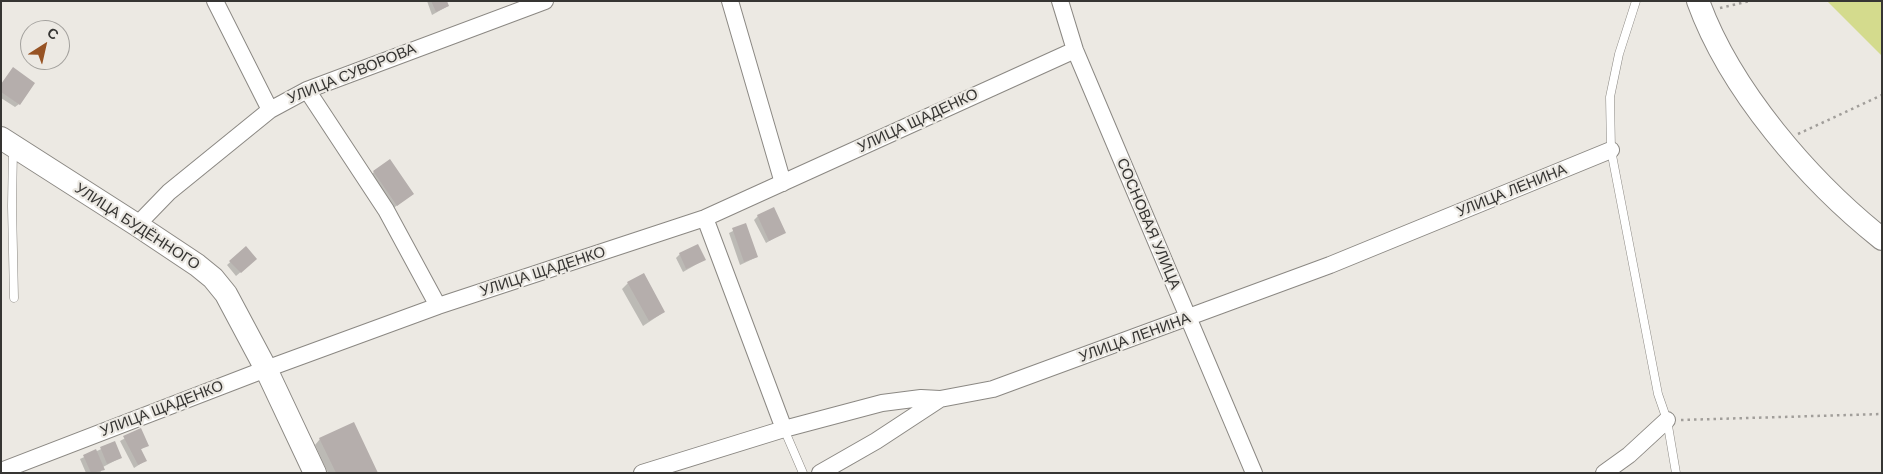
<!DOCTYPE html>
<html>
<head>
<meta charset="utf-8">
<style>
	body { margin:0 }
	#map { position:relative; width:1883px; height:474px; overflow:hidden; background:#ece9e3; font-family:Arial,sans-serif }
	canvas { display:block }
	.frame { position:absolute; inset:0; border:2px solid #363533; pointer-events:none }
	.north { position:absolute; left:20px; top:20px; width:50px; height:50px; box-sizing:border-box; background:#ece9e3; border:1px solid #a3a19d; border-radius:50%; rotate:35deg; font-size:14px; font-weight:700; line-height:20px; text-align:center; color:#363533 }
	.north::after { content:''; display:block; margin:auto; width:18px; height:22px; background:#975324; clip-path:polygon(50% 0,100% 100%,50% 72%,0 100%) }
</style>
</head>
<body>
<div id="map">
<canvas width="1883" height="474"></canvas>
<div class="frame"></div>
<div class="north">С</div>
</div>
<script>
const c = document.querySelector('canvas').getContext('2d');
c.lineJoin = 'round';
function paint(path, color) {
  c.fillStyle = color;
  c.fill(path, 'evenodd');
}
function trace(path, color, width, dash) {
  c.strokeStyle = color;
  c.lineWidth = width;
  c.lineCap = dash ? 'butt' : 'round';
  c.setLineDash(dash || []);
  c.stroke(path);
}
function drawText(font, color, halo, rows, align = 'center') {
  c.font = font + ' Arial,sans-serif';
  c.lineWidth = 4.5;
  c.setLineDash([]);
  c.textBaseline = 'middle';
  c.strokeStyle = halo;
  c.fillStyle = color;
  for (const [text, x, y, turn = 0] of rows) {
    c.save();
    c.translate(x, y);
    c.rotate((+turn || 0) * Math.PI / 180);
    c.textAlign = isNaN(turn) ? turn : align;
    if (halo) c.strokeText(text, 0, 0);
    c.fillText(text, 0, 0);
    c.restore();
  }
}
const green = new Path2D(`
	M1827 1H1882V56Z`);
const shadow = new Path2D(`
	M427 1H446L448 6 432 15Z
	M1 85 19 104 15 107 1 98Z
	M374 172 412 194 391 210 368 177Z
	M758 216 785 232 766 243 754 220Z
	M745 225 757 257 740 265 729 233Z
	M246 248 256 259 236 276 227 265Z
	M680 254 704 260 683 272 676 258Z
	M628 283 664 312 643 326 622 289Z
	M140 430 147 445 140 450 145 461 134 468 120 441Z
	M320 439 377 473H328L315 445Z
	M114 443 120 458 103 467 100 473H86L80 459Z`);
const building = new Path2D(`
	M431 1H447L449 6 436 12Z
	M13 67 35 83 20 105 1 92V84Z
	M390 159 414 194 397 206 373 171Z
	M774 207 786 233 769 241 757 215Z
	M746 223 758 257 744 262 732 228Z
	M698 244 706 260 686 269 679 253Z
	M246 246 257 259 241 273 229 261Z
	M644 273 665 312 649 321 627 282Z
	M354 422 378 473H336L319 438Z
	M141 428 149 446 141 449 147 461 138 465 123 436Z
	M115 441 122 458 107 464 100 447Z
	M96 449 105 470 91 473 83 455Z`);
const path = new Path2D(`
	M1720 8 1750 1
	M1798 134 1882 95
	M1681 420 1882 414`);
const lane = new Path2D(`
	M1636 1 1619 54 1610 97 1611 150 1658 394 1667 420 1676 473
	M13 149 12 206 14 298
	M784 429 803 473`);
const street = new Path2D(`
	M215 1 270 110
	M730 1 783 183
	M1060 1 1075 50 1254 473
	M307 90 386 210 438 306
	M705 218 784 429
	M137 225 169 192 270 110 307 90 545 1
	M1 471 266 369 438 306 705 218 1075 50
	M642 473 784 429 882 403 921 398 940 399 993 389 1330 265 1611 150
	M820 473 876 441 940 399
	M1604 473 1629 455 1667 420`);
const secondary = new Path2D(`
	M1698 1C1730 90 1809 181 1882 239
	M1 138 137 225 197 265 213 278 226 294 266 369 315 473`);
const streetNames = [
	["УЛИЦА СУВОРОВА",352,74,-22],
	["УЛИЦА ЩАДЕНКО",918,121,-25],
	["УЛИЦА ЛЕНИНА",1512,191,-22],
	["СОСНОВАЯ УЛИЦА",1148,224,67],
	["УЛИЦА БУДЁННОГО",137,227,33],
	["УЛИЦА ЩАДЕНКО",543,272,-18],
	["УЛИЦА ЛЕНИНА",1135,338,-20],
	["УЛИЦА ЩАДЕНКО",162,409,-21]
];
paint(green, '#d4db8d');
paint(shadow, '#0003');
paint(building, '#b5aeac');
trace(lane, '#8b8883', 9);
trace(street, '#8b8883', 18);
trace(secondary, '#8b8883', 24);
trace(path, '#a19e9a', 2.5, [2.5, 4]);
trace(lane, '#fff', 8);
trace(street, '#fff', 16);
trace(secondary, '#fff', 22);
drawText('15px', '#363533', '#ece9e3', streetNames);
</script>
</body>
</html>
